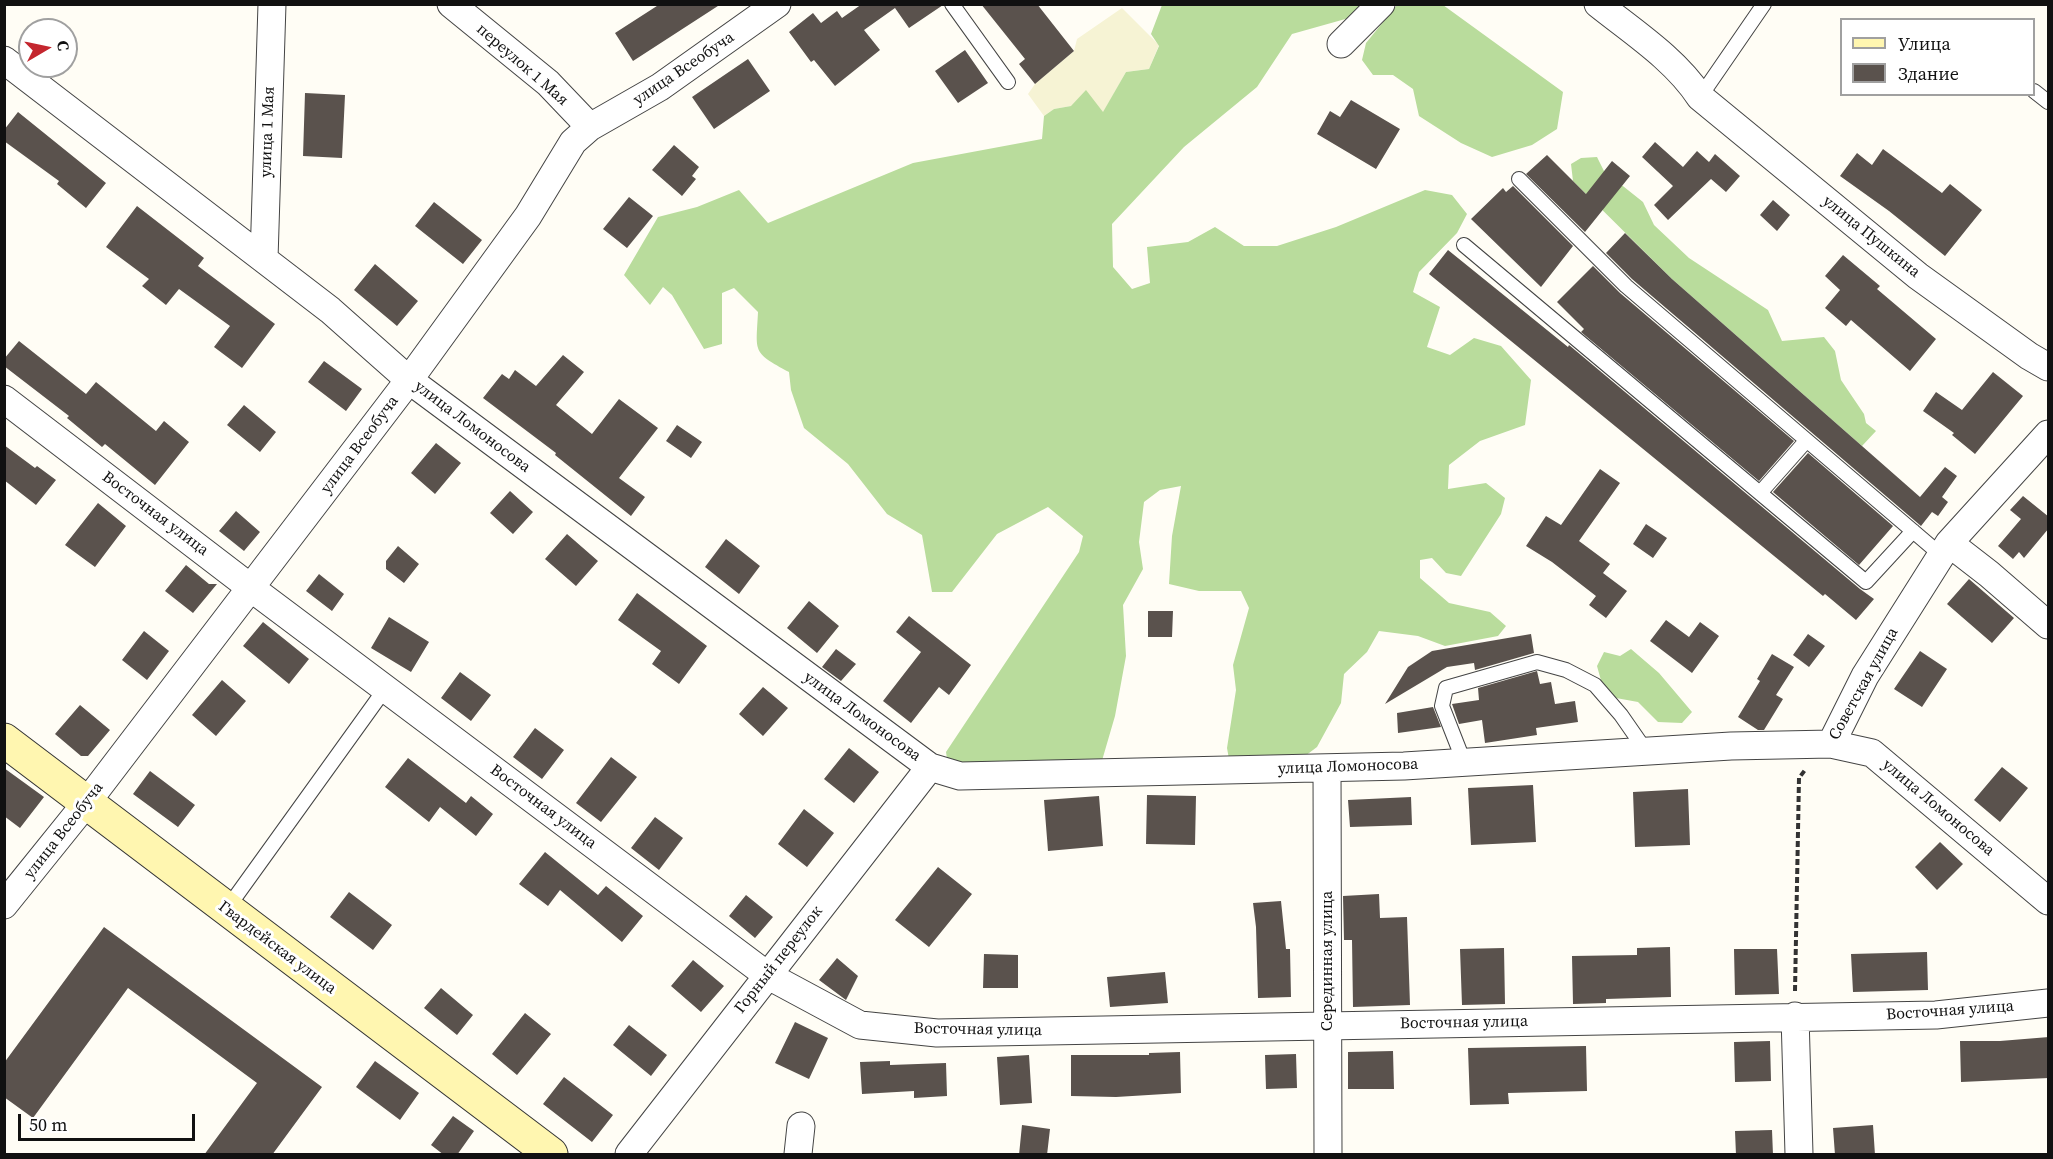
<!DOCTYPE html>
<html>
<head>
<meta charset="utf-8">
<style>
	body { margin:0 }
	#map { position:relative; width:2053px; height:1159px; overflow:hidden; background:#fffdf5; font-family:"Source Serif 4",serif }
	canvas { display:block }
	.frame { position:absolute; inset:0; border:6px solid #111; pointer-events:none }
	.legend { position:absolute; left:1840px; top:18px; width:195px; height:78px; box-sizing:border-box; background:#fff; border:2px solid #a0a0a0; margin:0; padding:8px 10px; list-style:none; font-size:18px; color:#111 }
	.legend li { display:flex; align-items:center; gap:12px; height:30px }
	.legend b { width:30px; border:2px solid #a0a0a0 }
	.north { position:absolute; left:18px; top:18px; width:60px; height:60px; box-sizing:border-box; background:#fff; border:2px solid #a0a0a0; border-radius:50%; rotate:81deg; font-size:16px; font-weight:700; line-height:24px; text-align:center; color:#111 }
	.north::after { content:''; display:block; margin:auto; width:21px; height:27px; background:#c4262e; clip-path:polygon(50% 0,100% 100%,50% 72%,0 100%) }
	.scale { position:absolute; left:18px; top:1114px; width:177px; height:27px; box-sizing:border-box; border:3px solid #111; border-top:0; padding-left:8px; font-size:18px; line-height:21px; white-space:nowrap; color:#111; -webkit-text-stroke:4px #fff; paint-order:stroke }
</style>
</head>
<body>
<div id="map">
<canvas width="2053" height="1159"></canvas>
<div class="frame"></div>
<ul class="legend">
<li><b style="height:8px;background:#fff6b0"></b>Улица</li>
<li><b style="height:16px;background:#5a524d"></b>Здание</li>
</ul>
<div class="north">С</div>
<div class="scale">50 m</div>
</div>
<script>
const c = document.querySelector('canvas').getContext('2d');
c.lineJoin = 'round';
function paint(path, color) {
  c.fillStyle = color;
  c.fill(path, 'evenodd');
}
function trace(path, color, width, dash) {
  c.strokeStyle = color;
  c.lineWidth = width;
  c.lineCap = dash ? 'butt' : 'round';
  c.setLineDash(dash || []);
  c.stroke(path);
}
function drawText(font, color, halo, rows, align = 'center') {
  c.font = font + ' "Source Serif 4",serif';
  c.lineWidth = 6;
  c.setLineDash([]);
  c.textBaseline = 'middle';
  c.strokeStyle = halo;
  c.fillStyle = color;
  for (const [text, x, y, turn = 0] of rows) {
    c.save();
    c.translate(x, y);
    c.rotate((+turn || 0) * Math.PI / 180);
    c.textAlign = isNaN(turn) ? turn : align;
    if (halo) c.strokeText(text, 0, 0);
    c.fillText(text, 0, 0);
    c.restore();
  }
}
const farmland = new Path2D(`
	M1122 8 1159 45 1149 69 1126 72 1103 113 1071 106 1054 109 1044 116 1028 94 1035 84 1074 51 1077 39Z`);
const forest = new Path2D(`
	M1162 5H1365L1356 16 1292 34 1257 87 1184 147 1112 224 1113 267 1132 289 1150 283 1147 247 1188 242 1215 227 1244 246H1277L1336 227 1425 190 1452 195 1467 214 1457 233 1419 272 1413 292 1440 307 1427 347 1450 355 1474 338 1501 346 1531 380 1525 425 1480 441 1449 465 1448 489 1486 483 1505 498 1501 514 1461 576 1446 573 1432 558 1420 560V578L1449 603 1490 612 1506 626 1498 636 1445 646 1418 636 1379 631 1367 652 1344 674 1341 703 1317 747 1305 756 1229 759 1227 748 1236 690 1233 665 1249 608 1241 591H1199L1169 584 1172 536 1181 486 1160 490 1144 502 1139 542 1143 569 1123 605 1126 656 1115 716 1101 764 948 765 946 752 1079 552 1083 536 1048 507 997 534 952 592H932L922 535 887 514 848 464 804 428 791 390 789 372C752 352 756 353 758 312L734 288 722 293V344L704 349 672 295 663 287 650 305 624 275 658 217 697 207 739 190 768 223 913 163 1042 139 1044 116 1054 109 1071 106 1086 90 1103 112 1126 72 1149 69 1159 46 1151 34Z
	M1397 5H1443L1563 92 1557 129 1532 145 1492 157 1461 143 1419 116 1413 89 1393 75H1373L1362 60 1366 43Z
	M1597 157 1604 171 1643 202 1654 225 1689 258 1768 310 1782 341 1824 337 1835 351 1841 380 1864 414 1866 423 1876 431 1862 446 1672 279 1573 181 1571 164 1581 158Z
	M1631 649 1659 673 1692 712 1682 723 1658 722 1638 702 1616 698 1602 684 1597 666 1604 652 1620 656Z`);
const building = new Path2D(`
	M660 4H721L633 61 615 33Z
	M862 4 943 5 909 28 895 8 864 30 880 50 835 86 814 60 811 62 789 32 813 13 821 23 837 11 842 18Z
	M981 4H1037L1074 51 1035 84 1019 64 1025 59Z
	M965 50 988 83 958 103 935 71Z
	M748 59 770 91 714 129 692 97Z
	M305 93 345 95 342 158 303 156Z
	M1351 100 1400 129 1376 169 1317 134 1330 111 1340 117Z
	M18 112 106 183 86 208 57 184 59 181 4 141V130Z
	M1655 142 1683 167 1697 151 1709 162 1715 154 1740 176 1726 192 1711 179 1668 220 1654 205 1673 186 1642 157Z
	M674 145 699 167 692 176 696 179 682 196 652 170Z
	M1883 149 1942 193 1950 184 1982 210 1945 256 1889 211 1840 176 1857 153 1872 165Z
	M1547 155 1586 194 1612 161 1630 176 1585 232 1526 174Z
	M1513 186 1573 246 1541 287 1471 219 1503 188 1506 192Z
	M629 197 653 216 627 248 603 229Z
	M1773 200 1790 215 1777 231 1760 215Z
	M434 202 482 240 463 264 415 226Z
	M137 206 204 258 198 266 275 324 242 368 214 347 230 326 179 289 166 305 142 286 149 279 106 247Z
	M1625 233 1672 279 1920 497 1945 467 1957 476 1942 497 1948 502 1938 516 1932 512 1921 526 1632 279 1606 253Z
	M1448 250 1568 347 1569 345 1860 589 1874 599 1856 620 1825 594 1823 596 1429 274Z
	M1843 255 1880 286 1877 289 1936 339 1910 371 1851 320 1846 326 1825 308 1840 290 1825 276Z
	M375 264 418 301 397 326 354 290Z
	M1593 266 1620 293 1794 441 1759 481 1581 332 1584 329 1557 302Z
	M19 341 86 394 96 382 156 431 164 421 189 442 155 485 105 444 102 447 67 418 69 416 4 366V359Z
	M563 355 584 372 556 405 592 434 619 399 658 428 619 478 645 497 631 516 555 455 556 453 483 398 502 374 509 379 515 370 536 386Z
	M324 361 362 389 346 411 308 382Z
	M1993 372 2023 396 1975 454 1952 435 1954 433 1923 411 1936 392 1962 410Z
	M244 405 276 432 260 452 227 425Z
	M677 425 702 442 691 458 666 441Z
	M436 443 461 463 435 494 411 473Z
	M4 445 35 468 37 466 56 480 36 505 4 480Z
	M1808 453 1893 526 1859 565 1773 492Z
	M1600 469 1620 483 1579 541 1610 564 1603 573 1627 591 1606 618 1589 605 1596 596 1552 562 1526 546 1546 516 1561 525Z
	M510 491 533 512 513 534 490 513Z
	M2023 496 2049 517V528L2024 558 2019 552 2013 559 1998 546 2021 519 2010 510Z
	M98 503 126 526 95 567 65 545Z
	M236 511 260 532 244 551 219 531Z
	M1646 524 1667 538 1653 558 1633 544Z
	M567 534 598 561 576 586 545 559Z
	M726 539 760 566 739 594 705 567Z
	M398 546 419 564 404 583 386 569V561Z
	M186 565 209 584H217L193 613 165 591Z
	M319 574 344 594 332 611 306 591Z
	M1969 579 2014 618 1992 643 1947 604Z
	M637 593 707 646 679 684 652 664 661 651 618 620Z
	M809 601 839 626 817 653 787 628Z
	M1148 611H1173L1172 637H1148Z
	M909 616 971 665 949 695 939 687 911 723 883 701 921 652 896 632Z
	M389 617 429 642 411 672 371 648Z
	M1666 620 1689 637 1700 622 1719 636 1692 673 1650 641Z
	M263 622 309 659 289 684 243 646Z
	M144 631 169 651 147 680 122 660Z
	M1531 634 1534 653 1475 670 1474 663 1447 667 1385 704 1408 667 1432 651Z
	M1808 634 1825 646 1809 667 1793 655Z
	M836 649 856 664 841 681 822 667Z
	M1920 651 1947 669 1922 707 1894 689Z
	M1772 654 1794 667 1776 695 1783 699 1764 730H1758L1738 717 1760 681 1757 679Z
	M1537 671 1540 684 1551 682 1555 704 1575 701 1578 722 1536 728 1537 735 1485 743 1482 720 1459 724 1452 704 1479 700 1478 688Z
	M460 672 491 695 471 721 441 698Z
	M222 680 246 701 216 736 192 715Z
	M763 687 788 708 763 736 739 714Z
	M80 705 110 730 88 756H81L55 734Z
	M1433 707 1441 727 1398 733 1397 713Z
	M535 728 564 750 542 779 513 757Z
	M849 748 879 772 854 803 824 779Z
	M611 757 637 777 601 822 576 803Z
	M408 758 466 803 471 796 493 814 476 836 440 807 429 822 385 787Z
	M2002 767 2028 788 2000 822 1974 800Z
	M4 768 44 797 20 828 4 816Z
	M150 771 195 805 178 827 133 794Z
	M1533 785 1536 842 1471 845 1468 788Z
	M1688 789 1690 845 1635 847 1633 792Z
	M1147 795 1196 796 1195 845 1146 844Z
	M1099 796 1103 846 1048 851 1044 800Z
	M1411 797 1412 825 1350 827 1348 800Z
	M804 809 834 833 807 867 778 844Z
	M655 817 683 838 659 870 631 848Z
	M1940 842 1963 864 1937 890 1915 867Z
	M545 852 598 895 606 886 643 916 622 942 560 890 548 906 519 884Z
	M938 867 972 894 929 947 895 920Z
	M349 892 392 925 373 950 330 917Z
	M1379 894 1380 918 1407 917 1410 1005 1353 1007 1352 940H1344L1343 896Z
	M746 895 773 917 755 938 729 916Z
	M1281 901 1286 949H1290L1291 997 1258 998 1256 927 1253 903Z
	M104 927 322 1087 272 1155H204L257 1083 128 988 33 1118 4 1097V1063Z
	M1670 947 1671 997 1606 999V1003L1573 1004 1572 956 1637 955V948Z
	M1504 948 1505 1004 1462 1005 1460 949Z
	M1734 949H1777L1779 994 1735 995Z
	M1927 952 1928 990 1853 992 1851 954Z
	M984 954 1018 955V988H983Z
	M837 958 858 976 846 1000 819 980Z
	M693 960 724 986 701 1012 671 986Z
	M1165 972 1168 1003 1110 1007 1107 977Z
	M441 988 473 1015 457 1035 424 1008Z
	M525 1013 551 1034 517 1075 492 1054Z
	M795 1022 828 1038 809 1079 775 1063Z
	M629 1025 667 1055 651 1076 613 1045Z
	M2049 1037V1078L1961 1082 1960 1041H2000Z
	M1770 1041 1771 1081 1735 1082 1734 1042Z
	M1586 1046 1587 1091 1508 1093 1509 1104 1470 1105 1468 1048Z
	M1393 1051 1394 1089H1348V1052Z
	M1180 1052 1181 1093 1116 1097 1071 1096V1055H1149V1053Z
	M1296 1054 1297 1088 1266 1089 1265 1055Z
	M1029 1055 1032 1103 1000 1105 997 1057Z
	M375 1061 419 1093 400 1120 356 1087Z
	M890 1061V1065L946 1063 947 1096 914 1098V1091L862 1094 860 1062Z
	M564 1077 613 1115 592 1142 543 1104Z
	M453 1116 474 1131 457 1155H444L431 1145Z
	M1022 1125 1050 1129 1047 1155H1019Z
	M1873 1125 1875 1155H1835L1833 1128Z
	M1772 1130 1773 1155H1736L1735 1131Z`);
const path = new Path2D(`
	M1795 991 1799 778 1805 770`);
const lane = new Path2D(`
	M952 4 1008 82
	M2034 91 2048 102
	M1700 97 1764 4
	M1519 179 1626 286 1941 555
	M1464 245 1866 582 1913 531
	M1760 493 1806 441
	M1464 762 1442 706 1446 688 1537 662 1566 670 1595 685 1621 715 1646 751
	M226 910 385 689`);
const street = new Path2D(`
	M451 4 548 83 590 127
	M1598 4C1633 32 1675 59 1700 97L1918 276 2029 356 2048 367
	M1341 44 1381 4
	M4 60 330 310 409 380 930 767 960 776 1404 766 1731 746 1831 744 1872 753 2048 901
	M264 259 272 4
	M4 399 251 588 767 975 860 1025 937 1033 1936 1015 2048 1003
	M1949 543 1989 574 2048 625
	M1831 744 1865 676 1949 543 2048 434
	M1327 768 1328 1154
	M4 905 87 802 409 380 528 216 573 142 590 127 660 87 777 4
	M1795 1016 1799 1154
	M629 1154 930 767
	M798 1154 801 1126`);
const secondary = new Path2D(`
	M4 740 551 1154`);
const streetNames = [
	["переулок 1 Мая",522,65,41],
	["улица Всеобуча",684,69,-34],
	["улица 1 Мая",268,132,-88],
	["улица Пушкина",1871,237,39],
	["улица Ломоносова",472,427,37],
	["улица Всеобуча",360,445,-53],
	["Восточная улица",155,514,37],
	["Советская улица",1864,684,-61],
	["улица Ломоносова",862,717,36],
	["улица Ломоносова",1348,767,-2],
	["Восточная улица",543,807,37],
	["улица Ломоносова",1938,808,40],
	["улица Всеобуча",64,831,-52],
	["Гвардейская улица",277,948,37],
	["Горный переулок",779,960,-52],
	["Серединная улица",1328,961,-90],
	["Восточная улица",1950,1011,-4],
	["Восточная улица",1464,1023,-1],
	["Восточная улица",978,1030,1]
];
paint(farmland, '#f6f3d4');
paint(forest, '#b9dc9c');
paint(building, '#5a524d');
trace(lane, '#444', 16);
trace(street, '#444', 29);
trace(secondary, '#333', 35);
trace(path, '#333', 4, [6, 3]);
trace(lane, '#fff', 14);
trace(street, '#fff', 27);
trace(secondary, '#fff6b0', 33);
drawText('16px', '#111', '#fff', streetNames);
</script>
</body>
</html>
